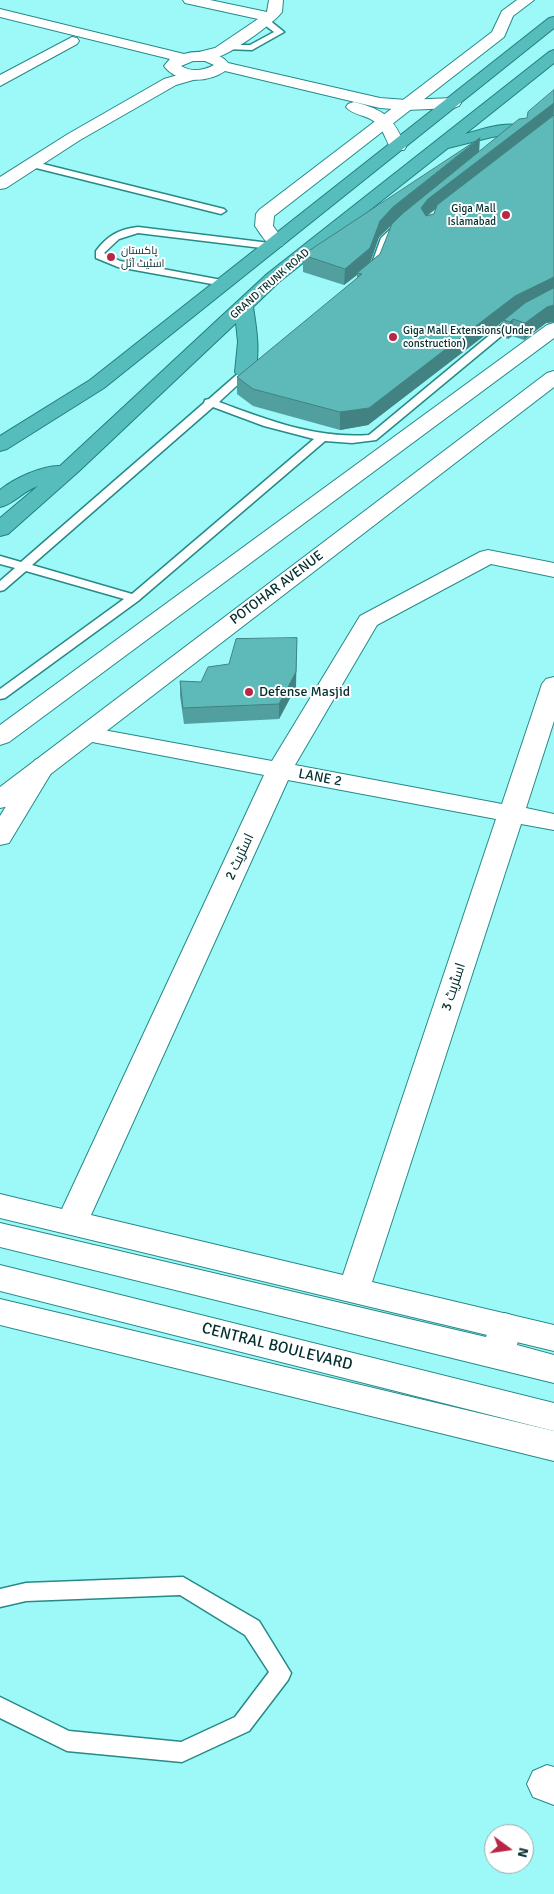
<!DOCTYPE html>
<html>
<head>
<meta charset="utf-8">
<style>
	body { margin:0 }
	#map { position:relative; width:554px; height:1894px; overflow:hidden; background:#9df9f8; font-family:Signika,sans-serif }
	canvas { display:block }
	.north { position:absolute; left:484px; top:1824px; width:50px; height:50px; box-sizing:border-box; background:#fff; border:1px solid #9bacac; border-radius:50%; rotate:104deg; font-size:14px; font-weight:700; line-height:20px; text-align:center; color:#052f2f }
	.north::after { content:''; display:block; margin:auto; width:18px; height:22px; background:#b82747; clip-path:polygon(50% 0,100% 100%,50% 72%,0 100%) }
</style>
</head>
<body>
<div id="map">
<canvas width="554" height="1894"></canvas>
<div class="north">N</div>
</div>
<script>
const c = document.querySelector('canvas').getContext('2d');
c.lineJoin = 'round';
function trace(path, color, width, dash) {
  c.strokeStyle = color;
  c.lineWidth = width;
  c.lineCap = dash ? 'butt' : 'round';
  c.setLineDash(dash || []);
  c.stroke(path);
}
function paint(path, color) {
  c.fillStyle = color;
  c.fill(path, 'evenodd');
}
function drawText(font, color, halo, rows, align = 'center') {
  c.font = font + ' Signika,Cairo,sans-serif';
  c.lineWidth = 4;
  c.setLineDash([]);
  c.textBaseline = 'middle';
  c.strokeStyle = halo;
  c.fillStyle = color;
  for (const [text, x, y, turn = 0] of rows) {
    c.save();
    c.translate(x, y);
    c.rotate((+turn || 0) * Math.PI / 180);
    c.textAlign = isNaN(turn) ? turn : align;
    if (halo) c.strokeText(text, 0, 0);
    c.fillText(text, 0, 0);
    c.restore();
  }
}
const service = new Path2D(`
	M262 19H268L284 32 252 50 224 49 220 47 224 45H250L274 32 262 23Z
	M31 161 224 209 226 211 221 214 28 166V162Z
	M400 222 405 225 390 239 380 267 374 273H366L365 271 371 266 381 238 397 223Z
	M138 227 270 243 275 246 270 249 138 233 119 239 104 253 120 261 227 281V285L223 286 118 267 96 258V251C107 236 119 229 138 227Z
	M554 295V302L523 318 376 440 352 443 325 441 138 601 5 698 0 699V689L124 599 26 571 4 590 0 591V581L15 568 0 564V556L21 562 204 403 205 400 209 399 249 364 253 363 258 366 219 402C268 420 316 439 369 435L515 314ZM213 407 264 426 314 439 132 594 32 565Z
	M183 1577 259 1621 291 1673 288 1680 249 1731 182 1762 67 1751 0 1718V1697L69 1731 181 1742 235 1717 269 1672 245 1635 180 1595 26 1601 0 1607V1589L26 1583Z`);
const minor = new Path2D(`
	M183 0H210L267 12 269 0H283L282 12C274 23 238 48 225 54 217 58 203 61 195 59L192 56 195 53 215 48 258 19 185 3Z
	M517 0H534L513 16 504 37 274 216 273 226 285 242 282 246C268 249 263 237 255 226L256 214 259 210 492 32 502 11Z
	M72 37 77 38 79 41 77 44 0 86V75Z
	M195 70 200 72 203 75 200 78 176 85 80 140 6 188 0 189V177L68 134 164 79Z
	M488 550 554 563V577L491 564 377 625 295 765 502 804 542 684 546 679 554 677V721L526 808 554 814V830L521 824 372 1282 554 1325V1351L0 1218V1194L62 1209 264 775 87 741 78 739 75 734 78 729 87 727 272 761 360 616 480 552ZM288 780 496 819 343 1275 91 1215Z
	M44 757 53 760 56 765 9 843 0 845V816L35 760Z
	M0 1299 554 1431V1461L0 1325Z
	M547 1765 554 1767V1805L533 1797 527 1784 533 1771Z`);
const tertiary = new Path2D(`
	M0 9 184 54C196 50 220 51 228 63L380 98 406 100 453 98 459 100 461 103 459 106 453 108 406 110 380 108 225 71C208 83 177 84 164 66L170 59 0 17ZM193 61H205L214 65C203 71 191 72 181 66Z
	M354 102C386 110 393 118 406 147L404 150H392C386 142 384 129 375 122 367 115 352 115 346 107L348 104Z
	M554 323V338L9 742 0 745V725L547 325Z
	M554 371V387L9 806 0 808V787L547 373Z
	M0 1223 486 1337 493 1317 505 1313 517 1317 521 1326 517 1345 554 1355V1383L0 1247Z
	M0 1265 554 1403V1431L0 1291Z`);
const trunk = new Path2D(`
	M554 17V28L104 388 7 449 0 451V436L90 380 549 18Z
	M554 50V63L465 134C483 129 505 121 524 126L526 129 524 132 492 137 448 148 279 282 253 307C256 325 262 361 252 376L245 378 238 376 235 372 238 342 236 323 78 472 8 534 0 536V518L38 486C23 491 14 504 0 507V490C13 479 43 465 60 466L267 274 549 52Z`);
const wall = new Path2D(`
	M554 90V322L546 323 524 340 512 336 508 339 503 337 504 320 508 317 368 425 340 430 253 406 237 394V377L357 279V275L344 285 303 272V255L479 152 527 118ZM436 208 434 214 427 215ZM392 224 380 254 371 261 379 237Z
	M180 681 296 687 279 719 184 724 180 696Z`);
const shadedWall = new Path2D(`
	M554 103 553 119 428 215 420 224 421 208 428 199Z
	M480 138 479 154 393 224 379 237 369 265 357 273V275L344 285 345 269 380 221 393 207Z
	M554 277V293L514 313 368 425 340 430V412L515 296Z
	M554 305V322L546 323 524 340 525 323 547 307Z
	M513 319 512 336 508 339 510 322Z
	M297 638 296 687 279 719V704Z`);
const building = new Path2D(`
	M554 90V103L428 199 421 208 426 216 434 214 437 205 554 115V277L515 296 369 408 340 412 253 389 237 377 362 274 357 273 380 254 392 224 402 214 519 119 527 118 528 112Z
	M480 138 393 207 380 221 370 248 345 269 303 255Z
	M554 288V305L547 307 525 323 513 319 510 322 504 320 525 303Z
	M297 638 296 672 279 704 183 708 180 681 201 682 208 667 229 664 236 639Z`);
const markers = [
	[506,215,5,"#b82747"],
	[111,257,5,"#b82747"],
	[393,337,5,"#b82747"],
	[249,692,5,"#b82747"]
];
const farPoinames = [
	["Giga Mall",496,209,"right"],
	["Islamabad",496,222,"right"],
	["پاکستان",121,251],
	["اسٹیٹ آئل",121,264],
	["Giga Mall Extensions(Under",403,331],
	["construction)",403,344]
];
const farStreetnames = [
	["GRAND TRUNK ROAD",270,284,-41]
];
const streetNames = [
	["POTOHAR AVENUE",277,588,-37],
	["LANE 2",320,778,11],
	["اسٹریٹ 2",240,857,-65],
	["اسٹریٹ 3",454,987,-72]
];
const poiNames = [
	["Defense Masjid",259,692]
];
const nearStreetnames = [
	["CENTRAL BOULEVARD",277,1347,14]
];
trace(service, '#268a89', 3);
trace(minor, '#268a89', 2);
trace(tertiary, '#268a89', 2);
trace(trunk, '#1f8080', 2);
paint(service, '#fff');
paint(minor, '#fff');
paint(tertiary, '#fff');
paint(trunk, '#57bcbc');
paint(wall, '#51a09f');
paint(shadedWall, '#428282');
paint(building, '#5ebab9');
trace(building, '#428282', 1);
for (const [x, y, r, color] of markers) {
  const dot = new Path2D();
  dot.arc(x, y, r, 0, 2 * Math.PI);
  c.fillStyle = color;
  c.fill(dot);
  trace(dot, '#fff', 2);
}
drawText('11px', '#052f2f', '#fff', farPoinames, 'left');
drawText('11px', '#052f2f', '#fff', farStreetnames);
drawText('14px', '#052f2f', '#fff', streetNames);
drawText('14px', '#052f2f', '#fff', poiNames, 'left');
drawText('16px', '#052f2f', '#fff', nearStreetnames);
</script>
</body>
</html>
